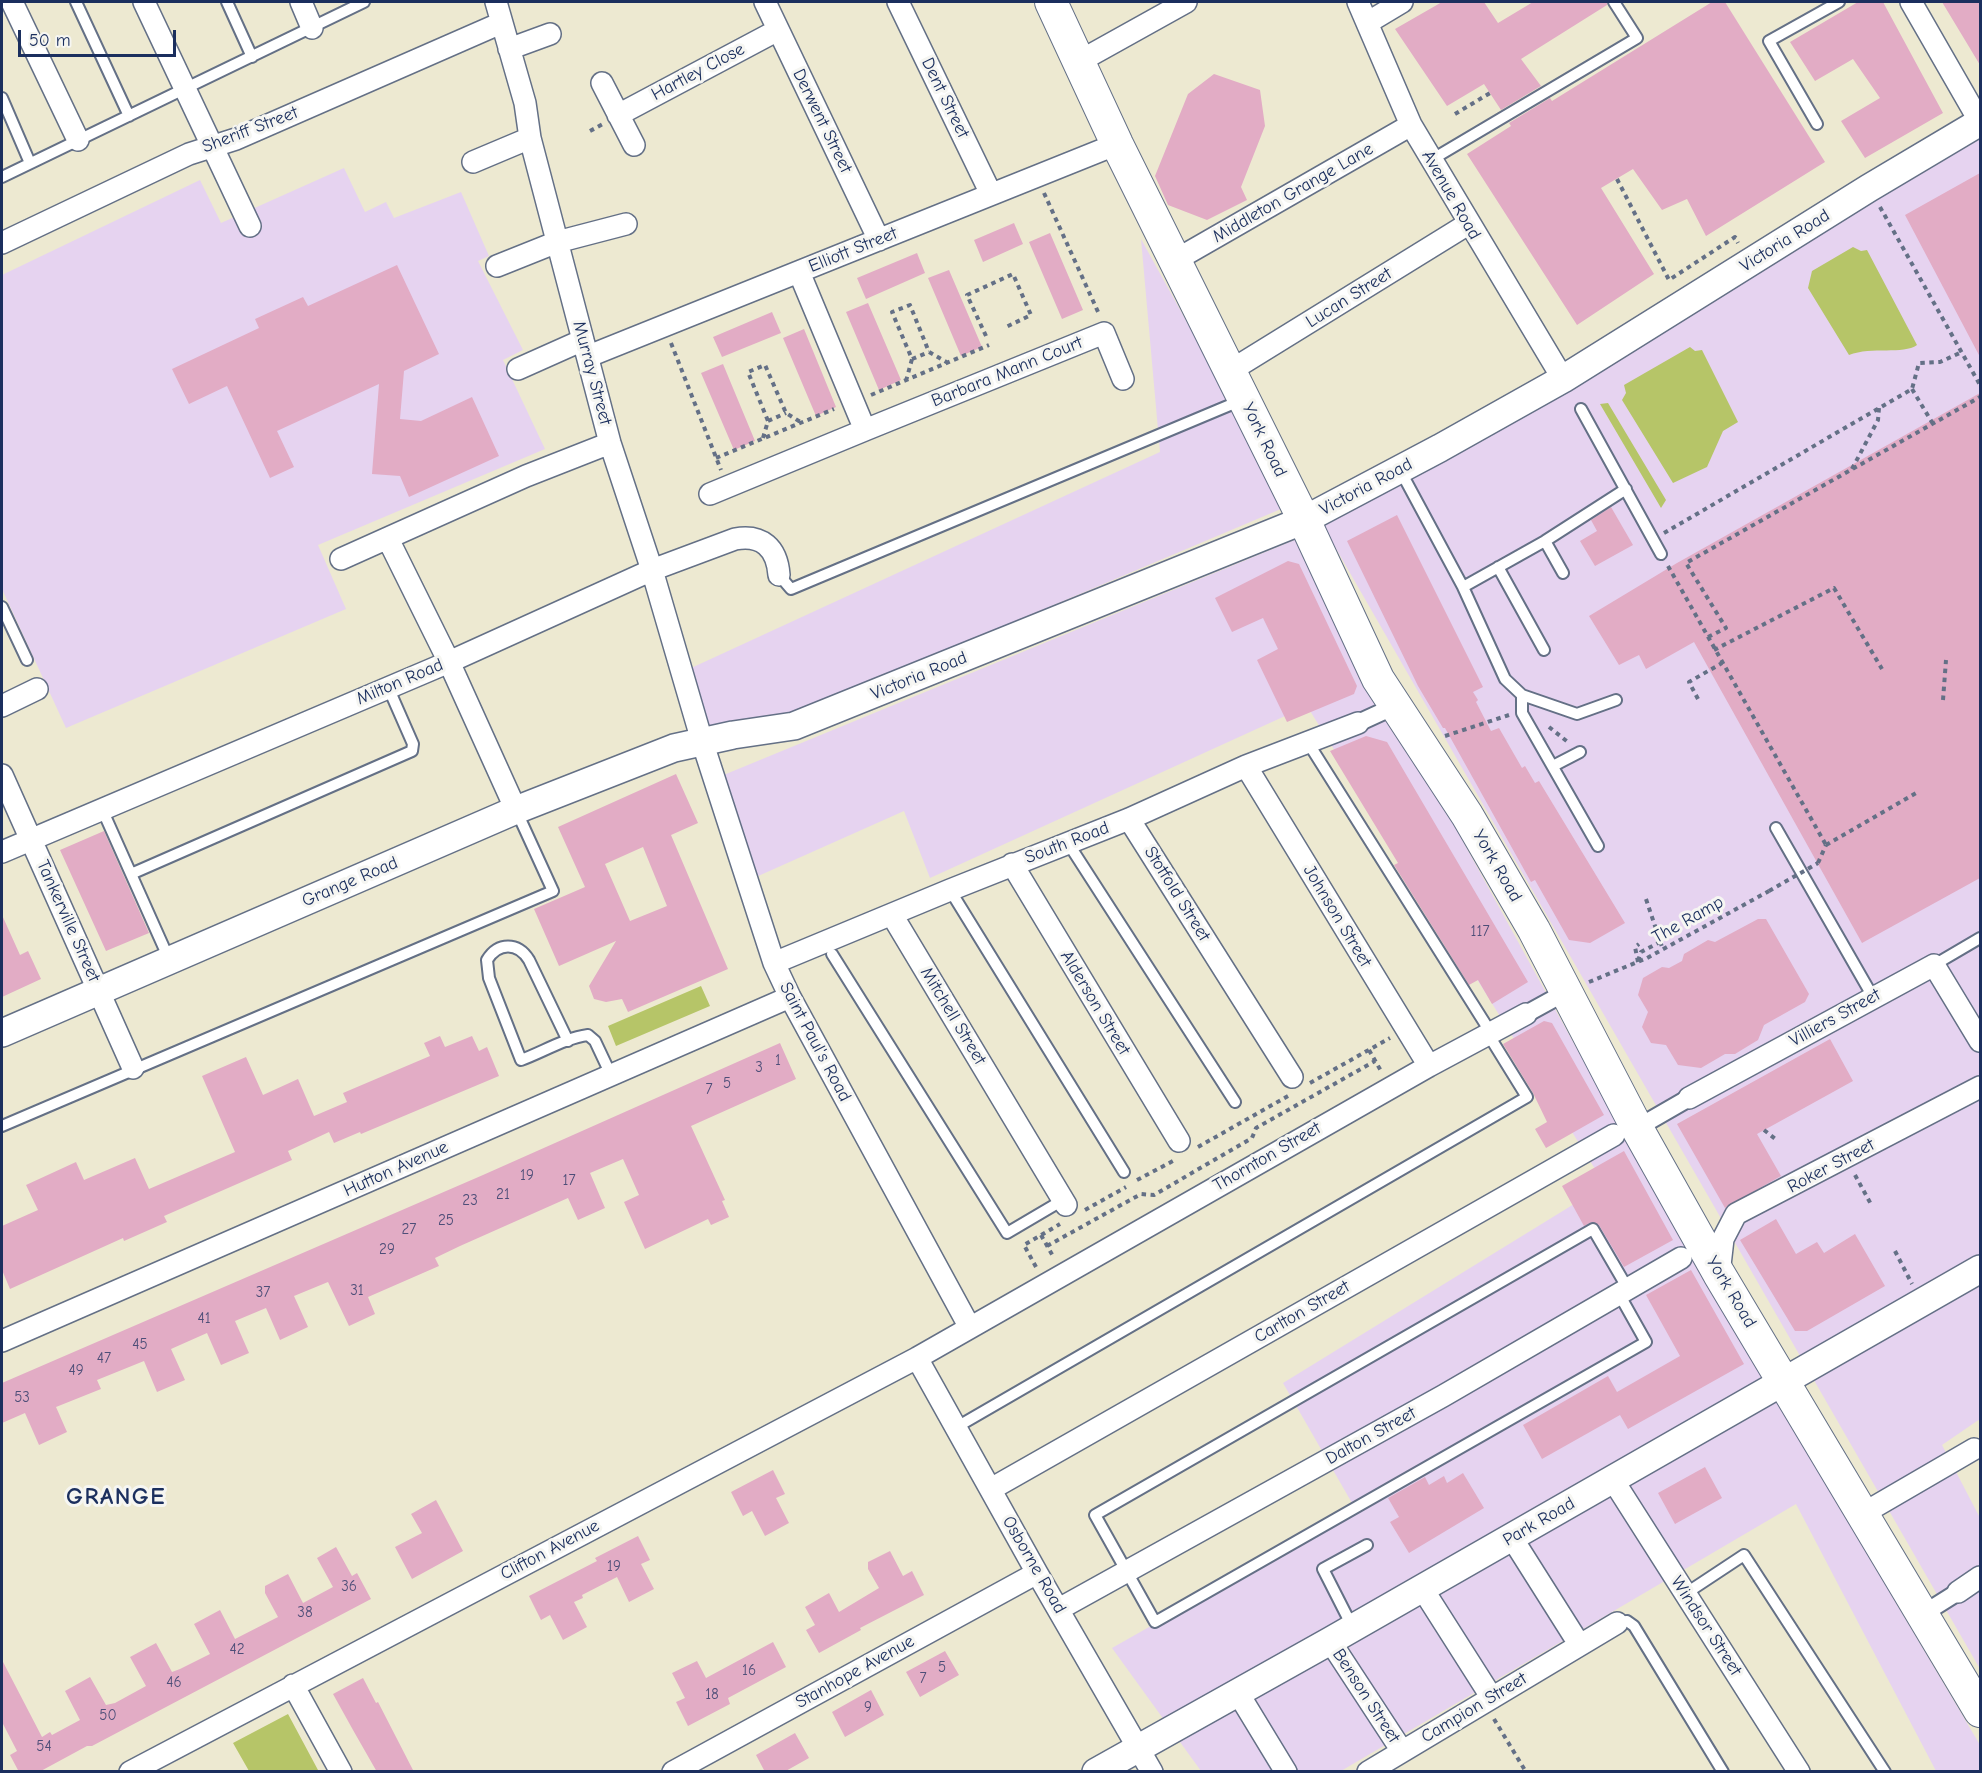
<!DOCTYPE html>
<html>
<head>
<meta charset="utf-8">
<style>
	body { margin:0 }
	#map { position:relative; width:1982px; height:1773px; overflow:hidden; background:#ede9d1; font-family:"Comic Neue",sans-serif }
	canvas { display:block }
	.frame { position:absolute; inset:0; border:3px solid #1b2f5e; pointer-events:none }
	.scale { position:absolute; left:18px; top:30px; width:158px; height:27px; box-sizing:border-box; border:3px solid #1b2f5e; border-top:0; padding-left:8px; font-size:18px; line-height:21px; white-space:nowrap; color:#1b2f5e; -webkit-text-stroke:4px #f6f6f2; paint-order:stroke }
</style>
</head>
<body>
<div id="map">
<canvas width="1982" height="1773"></canvas>
<div class="frame"></div>
<div class="scale">50 m</div>
</div>
<script>
const c = document.querySelector('canvas').getContext('2d');
c.lineJoin = 'round';
function paint(path, color) {
  c.fillStyle = color;
  c.fill(path, 'evenodd');
}
function trace(path, color, width, dash) {
  c.strokeStyle = color;
  c.lineWidth = width;
  c.lineCap = dash ? 'butt' : 'round';
  c.setLineDash(dash || []);
  c.stroke(path);
}
function drawText(font, color, halo, rows, align = 'center') {
  c.font = font + ' "Comic Neue",sans-serif';
  c.lineWidth = 6;
  c.setLineDash([]);
  c.textBaseline = 'middle';
  c.strokeStyle = halo;
  c.fillStyle = color;
  for (const [text, x, y, turn = 0] of rows) {
    c.save();
    c.translate(x, y);
    c.rotate((+turn || 0) * Math.PI / 180);
    c.textAlign = isNaN(turn) ? turn : align;
    if (halo) c.strokeText(text, 0, 0);
    c.fillText(text, 0, 0);
    c.restore();
  }
}
const built = new Path2D(`
	M1980 139V1419L1942 1445 1980 1518V1669L1323 526Z
	M344 168 365 212 386 202 394 218 461 192 489 256 478 261 523 350 503 360 545 449 318 545 346 609 66 728 2 589V275L200 180 221 223Z
	M1141 239 1216 375 1281 509 713 749 689 669 1160 452Z
	M1297 539 1690 1255 1980 1745V1771H1936L1796 1504 1341 1771H1201L1112 1648 1356 1510 1283 1383 1605 1185 1307 706 930 878 904 811 747 881 709 781Z`);
const green = new Path2D(`
	M1853 247 1861 251 1867 250 1917 345C1903 355 1872 346 1849 355L1808 288 1812 271Z
	M1690 347 1695 351 1702 350 1738 422 1723 431 1707 467 1673 483 1622 400 1626 393 1624 385Z
	M1608 403 1666 500 1661 508 1600 404Z
	M701 986 710 1006 616 1046 608 1026Z
	M288 1714 318 1770 249 1771 233 1743Z`);
const building = new Path2D(`
	M1442 2H1484L1498 23 1533 2H1607V5L1521 59 1541 86 1501 110 1484 84 1447 106 1395 29Z
	M1712 2H1725L1825 162 1706 236 1687 199 1662 210 1633 169 1601 188 1654 274 1577 325 1467 154 1511 126 1509 123 1550 98 1552 101Z
	M1858 2H1883L1943 113 1865 158 1841 121 1880 98 1853 59 1815 81 1790 42Z
	M1942 2H1980V65Z
	M1214 74 1260 90 1265 126 1241 187 1247 200 1207 220 1168 205 1155 176 1188 94Z
	M1980 173V357L1905 215Z
	M1014 223 1023 244 983 262 974 240Z
	M1050 233 1083 310 1062 319 1029 242Z
	M917 253 925 273 866 299 857 278Z
	M397 265 439 354 404 371 400 419 421 421 472 397 499 456 409 497 400 476 372 474 379 384 277 431 294 467 270 478 227 386 189 404 172 369 259 328 255 319 303 297 308 306Z
	M949 270 982 347 961 356 928 278Z
	M868 303 901 380 879 390 846 312Z
	M772 312 781 333 722 357 713 337Z
	M804 329 836 407 816 416 783 338Z
	M723 364 755 441 734 450 701 373Z
	M1980 393V878L1862 943 1694 642 1646 669 1639 655 1619 665 1589 616 1677 563Z
	M1611 507 1633 545 1595 566 1580 541 1597 531 1591 520Z
	M1397 515 1483 687 1473 692 1478 700 1476 702 1491 731 1499 728 1522 768 1525 766 1535 783 1539 781 1625 923 1590 943 1569 940 1535 880 1531 882 1445 728H1443L1418 686 1347 541Z
	M1288 561 1299 564 1357 686 1354 694 1287 722 1257 660 1278 649 1263 618 1232 632 1215 598Z
	M1366 736 1387 742 1528 982 1492 1004 1478 980 1469 985 1394 865 1398 863 1330 751Z
	M676 774 698 823 671 835 728 969 628 1012 622 999 606 1002 594 999 589 986 616 941 559 966 534 909 585 887 558 827ZM643 847 667 906 630 921 605 864Z
	M104 831 149 933 106 951 60 850Z
	M2 915 20 955 28 951 41 979 2 997Z
	M1758 919H1766L1809 994 1805 1002 1764 1025 1758 1040 1735 1054H1725L1701 1068 1678 1065 1666 1045 1651 1043 1642 1027 1648 1012 1638 995 1643 978 1662 967 1669 968 1682 961 1684 954 1708 940 1715 942Z
	M1544 1021 1552 1023 1604 1115 1546 1148 1535 1129 1547 1122 1533 1093 1503 1044Z
	M440 1036 445 1047 472 1036 479 1051 487 1047 499 1076 361 1134 360 1132 334 1143 329 1132 314 1139 288 1151 292 1160 164 1216 167 1222 124 1241 123 1238 10 1289 2 1270V1226L38 1210 26 1185 76 1162 84 1180 135 1158 149 1189 235 1152 202 1076 246 1057 263 1095 298 1079 314 1116 347 1102 343 1093 430 1056 424 1043Z
	M1830 1039 1853 1081 1757 1134 1781 1176 1725 1208 1677 1124Z
	M780 1043 796 1079 691 1126 725 1200 722 1201 729 1217 711 1225 708 1219 645 1249 624 1202 639 1195 623 1159 590 1173 605 1208 578 1220 568 1198 460 1246 435 1258 439 1266 368 1297 375 1314 349 1326 328 1282 294 1296 308 1327 280 1340 266 1308 235 1321 249 1353 221 1365 207 1333 171 1349 185 1380 157 1392 144 1361 97 1380 101 1389 56 1407 67 1432 39 1445 25 1413 2 1423V1383L483 1175Z
	M1624 1151 1673 1240 1624 1267 1599 1225 1592 1222 1584 1226 1562 1186Z
	M1776 1219 1796 1254 1817 1242 1824 1253 1855 1234 1885 1286 1807 1331H1795L1740 1240Z
	M1691 1270 1744 1364 1628 1429 1620 1415 1542 1459 1523 1425 1608 1376 1617 1392 1680 1356 1646 1295Z
	M1705 1467 1722 1498 1675 1524 1658 1493Z
	M773 1470 785 1494 776 1498 789 1523 765 1536 752 1511 743 1516 731 1492Z
	M1463 1473 1484 1508 1409 1553 1390 1522 1399 1517 1388 1498 1425 1477 1429 1485 1444 1476 1447 1483Z
	M436 1500 463 1551 412 1579 395 1547 422 1533 411 1514Z
	M638 1536 650 1560 641 1564 654 1589 629 1602 617 1577 582 1595 583 1598 574 1602 587 1627 563 1640 550 1615 541 1620 529 1596 597 1561 595 1558Z
	M336 1547 352 1576 357 1573 371 1599 92 1746H87L39 1772H19L10 1755 17 1751 2 1722V1660L42 1737 50 1732 52 1735 80 1720 65 1691 90 1677 106 1705 115 1703 146 1686 130 1657 156 1643 172 1672 180 1669 210 1654 194 1624 220 1610 235 1639 278 1617 265 1593V1586L288 1574 303 1603 333 1587 317 1558Z
	M890 1551 903 1576 912 1571 924 1595 860 1628 861 1630 819 1653 806 1630 815 1625 805 1607 829 1593 839 1612 879 1588 868 1569V1562Z
	M773 1642 786 1667 728 1698 730 1704 688 1726 676 1702 685 1698 672 1673 697 1661 706 1678Z
	M945 1651 959 1675 920 1697 906 1672Z
	M363 1678 376 1703 378 1702 414 1772H377L353 1730 333 1694Z
	M871 1690 884 1715 845 1737 832 1712Z
	M795 1733 809 1758 784 1772H765L756 1755Z`);
const path = new Path2D(`
	M1455 114 1490 93
	M590 131 603 124
	M1617 179 1669 280 1735 237 1738 243
	M1044 193 1099 314
	M1880 207 1980 385
	M986 336 967 295 1013 274 1031 315 1004 328
	M671 343 721 470
	M912 359 929 352
	M906 381 912 359 892 312 910 305 929 352 948 363
	M1912 389 1933 424
	M871 395 989 345
	M768 421 786 413
	M763 438 768 421 748 372 765 365 786 413 802 423
	M716 458 834 409
	M1852 469 1878 420 1879 408
	M1664 533 1912 389 1919 363 1940 362 1962 352
	M1668 566 1826 845
	M1708 637 1726 628 1686 563 1980 397
	M1714 650 1834 588 1882 669
	M1698 699 1689 682 1722 663
	M1943 700 1946 660
	M1549 727 1569 743
	M1445 736 1509 715
	M1826 845 1918 792
	M1818 863 1826 845
	M1646 899 1663 950
	M1638 961 1641 952 1658 943
	M1638 962 1635 947 1639 944
	M1589 982 1647 958 1769 891
	M1369 1050 1381 1071
	M1310 1083 1390 1038
	M1764 1130 1778 1141
	M1198 1147 1288 1096
	M1855 1175 1872 1206
	M1137 1180 1173 1161
	M1085 1210 1126 1187
	M1041 1235 1054 1258
	M1047 1246 1141 1194 1154 1195 1252 1138 1256 1128 1375 1061
	M1895 1251 1912 1284
	M1036 1267 1024 1245 1060 1224
	M1494 1719 1526 1772`);
const service = new Path2D(`
	M76 2 129 116
	M227 2 252 57
	M2 98 30 163
	M1817 124 1769 41 1839 2
	M1431 160 1637 38 1614 2
	M2 177 364 2
	M1581 409 1661 554
	M1400 470 1463 587 1505 679 1522 695V713L1598 846
	M1545 541 1563 573
	M1498 567 1544 650
	M779 575 791 589 1242 400
	M1463 587 1545 541 1626 489
	M2 607 27 660
	M1522 695 1577 714 1616 700
	M1307 741 1491 1033
	M1553 766 1580 752
	M102 809 131 874 412 751 413 744 388 687
	M1776 828 1873 997
	M1068 843 1235 1102
	M131 874 169 959
	M950 890 1124 1172
	M832 954 1007 1233 1063 1200
	M1934 965 1980 938
	M568 1041 529 960C518 942 498 942 487 960L489 978 521 1060C543 1052 565 1038 588 1035L595 1041 611 1075
	M2 1126 553 891 516 810
	M1619 1294 1646 1342 1155 1622 1095 1515 1593 1229 1628 1289
	M955 1428 1527 1097 1488 1034
	M1685 1594 1744 1555 1885 1772
	M1617 1623 1627 1621 1634 1626 1723 1772
	M1353 1628 1323 1569 1367 1545`);
const pedestrian = new Path2D(`
	M1358 723 1395 706
	M1526 1014 1566 992
	M1637 1128 1689 1098
	M1923 1614 1958 1592`);
const minor = new Path2D(`
	M12 2 78 140
	M144 2 250 226
	M301 2 312 28
	M496 2 525 103 530 138 610 443 652 570 702 741 774 963 790 997 969 1326
	M765 2 879 240
	M898 2 991 194
	M1358 2 1411 125 1563 379
	M1911 2 1980 122
	M1367 23 1402 2
	M509 49 550 34
	M1080 61 1186 2
	M602 83 634 145
	M618 115 778 30
	M473 162 530 138
	M2 243 189 154 236 139 501 23
	M1174 261 1411 125
	M497 266 557 242 626 224
	M799 272 865 430 1104 333 1123 379
	M589 356 1117 144
	M518 369 583 340
	M1230 371 1468 224
	M710 494 865 430
	M388 539 449 662 516 810
	M341 559 526 476 610 443
	M2 706 37 689
	M1246 766 1429 1066
	M2 775 133 1068
	M1129 819 1292 1077
	M2 852 449 662 652 570 735 539C762 534 777 548 779 575
	M1012 864 1179 1141
	M892 915 1066 1205
	M774 963 950 890 1129 819 1246 766 1358 723
	M1689 1098 1934 965 1980 1041
	M1719 1274 1723 1239 1736 1214 1980 1087
	M2 1341 790 997
	M917 1358 1037 1573 1152 1772
	M1613 1480 1799 1772
	M991 1489 1614 1135
	M1864 1513 1974 1449
	M1512 1538 1579 1644
	M1422 1588 1492 1698
	M1958 1592 1980 1577
	M1059 1609 1443 1396 1681 1258
	M1330 1641 1402 1751
	M293 1685 341 1772
	M1238 1693 1286 1772
	M130 1772 917 1358 1429 1066 1526 1014
	M673 1772 1037 1573
	M1368 1772 1617 1623`);
const tertiary = new Path2D(`
	M2 1033 516 810 674 748 733 735 794 726 1304 520 1440 448 1563 379 1869 188 1980 122
	M1096 1772 1330 1641 1980 1269`);
const secondary = new Path2D(`
	M1051 2 1117 144 1304 520 1378 679 1467 815 1534 930 1637 1128 1719 1274 1980 1711`);
const pathBridge = new Path2D(`
	M1769 891 1818 863`);
const numberNames = [
	["117",1480,932],
	["1",778,1061],
	["3",759,1068],
	["5",727,1084],
	["7",709,1090],
	["19",527,1176],
	["17",569,1181],
	["21",503,1195],
	["23",470,1201],
	["25",446,1221],
	["27",409,1230],
	["29",387,1250],
	["31",357,1291],
	["37",263,1293],
	["41",204,1319],
	["45",140,1345],
	["47",104,1359],
	["49",76,1371],
	["53",22,1398],
	["19",614,1567],
	["36",349,1587],
	["38",305,1613],
	["42",237,1650],
	["5",942,1668],
	["16",749,1671],
	["7",923,1679],
	["46",174,1683],
	["18",712,1695],
	["9",868,1708],
	["50",108,1716],
	["54",44,1747]
];
const streetNames = [
	["Hartley Close",698,72,-28],
	["Dent Street",945,98,64],
	["Derwent Street",822,121,64],
	["Sheriff Street",250,130,-21],
	["Middleton Grange Lane",1293,193,-30],
	["Avenue Road",1451,195,60],
	["Victoria Road",1785,241,-32],
	["Elliott Street",853,250,-22],
	["Lucan Street",1349,298,-32],
	["Barbara Mann Court",1007,372,-22],
	["Murray Street",592,373,75],
	["York Road",1264,440,64],
	["Victoria Road",1366,487,-28],
	["Victoria Road",919,676,-22],
	["Milton Road",400,682,-23],
	["South Road",1067,843,-21],
	["York Road",1497,866,60],
	["Grange Road",350,882,-23],
	["Stotfold Street",1177,894,58],
	["Johnson Street",1337,916,59],
	["The Ramp",1688,920,-29],
	["Tankerville Street",68,921,66],
	["Alderson Street",1095,1003,59],
	["Mitchell Street",953,1016,59],
	["Villiers Street",1835,1018,-29],
	["Saint Paul's Road",815,1042,62],
	["Thornton Street",1267,1157,-30],
	["Roker Street",1831,1166,-28],
	["Hutton Avenue",396,1169,-24],
	["York Road",1731,1292,59],
	["Carlton Street",1302,1312,-30],
	["Dalton Street",1371,1436,-29],
	["Park Road",1539,1522,-30],
	["Clifton Avenue",550,1550,-28],
	["Osborne Road",1034,1565,60],
	["Windsor Street",1706,1626,57],
	["Stanhope Avenue",855,1672,-29],
	["Benson Street",1366,1696,57],
	["Campion Street",1474,1708,-31]
];
const districtNames = [
	["GRANGE",116,1497]
];
paint(built, '#e6d3f0');
paint(green, '#b6c568');
paint(building, '#e2acc5');
trace(service, '#647086', 14);
trace(pedestrian, '#647086', 20);
trace(minor, '#647086', 24);
trace(tertiary, '#647086', 30);
trace(secondary, '#647086', 34);
trace(path, '#647086', 4, [4.5, 4.5]);
trace(service, '#fff', 10);
trace(pedestrian, '#fff', 16);
trace(minor, '#fff', 21);
trace(tertiary, '#fff', 27);
trace(secondary, '#fff', 32);
trace(pathBridge, '#647086', 4, [4.5, 4.5]);
drawText('15px', '#4d4e78', null, numberNames);
drawText('18px', '#1b2f5e', '#f6f6f2', streetNames);
c.letterSpacing = '1.5px';
drawText('bold 24px', '#1b2f5e', '#f6f6f2', districtNames);
c.letterSpacing = '0px';
</script>
</body>
</html>
